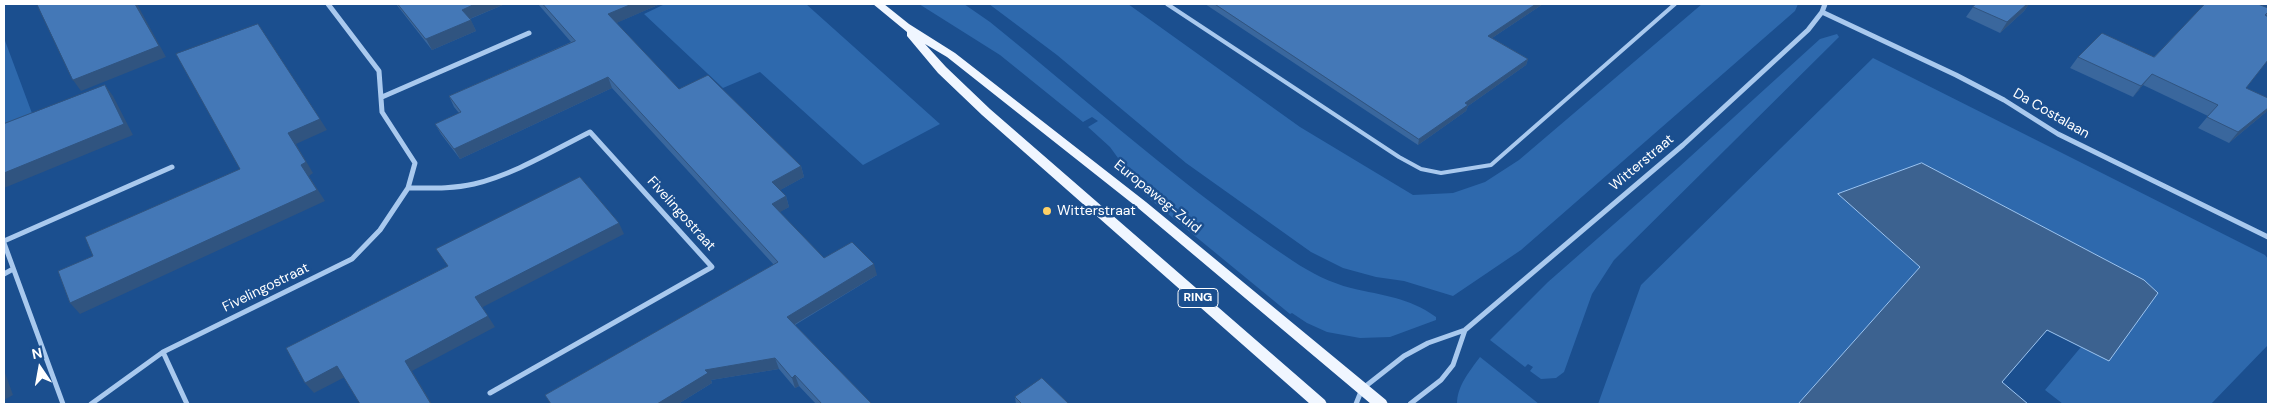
<!DOCTYPE html>
<html>
<head>
<meta charset="utf-8">
<style>
	body { margin:0 }
	#map { position:relative; width:2272px; height:408px; overflow:hidden; background:#1b4f8f; font-family:"DM Sans",sans-serif }
	canvas { display:block }
	.frame { position:absolute; inset:0; border:5px solid #fff; pointer-events:none }
	.north { position:absolute; left:15px; top:343px; width:50px; height:50px; -webkit-text-stroke:4px #1b4f8f; paint-order:stroke; rotate:348deg; font-size:14px; font-weight:700; line-height:20px; text-align:center; color:#fff }
	.north::after { content:''; display:block; margin:auto; width:18px; height:22px; background:#fff; clip-path:polygon(50% 0,100% 100%,50% 72%,0 100%) }
</style>
</head>
<body>
<div id="map">
<canvas width="2272" height="408"></canvas>
<div class="frame"></div>
<div class="north">N</div>
</div>
<script>
const c = document.querySelector('canvas').getContext('2d');
c.lineJoin = 'round';
function paint(path, color) {
  c.fillStyle = color;
  c.fill(path, 'evenodd');
}
function trace(path, color, width, dash) {
  c.strokeStyle = color;
  c.lineWidth = width;
  c.lineCap = dash ? 'butt' : 'round';
  c.setLineDash(dash || []);
  c.stroke(path);
}
function drawText(font, color, halo, rows, align = 'center') {
  c.font = font + ' "DM Sans",sans-serif';
  c.lineWidth = 5;
  c.setLineDash([]);
  c.textBaseline = 'middle';
  c.strokeStyle = halo;
  c.fillStyle = color;
  for (const [text, x, y, turn = 0] of rows) {
    c.save();
    c.translate(x, y);
    c.rotate((+turn || 0) * Math.PI / 180);
    c.textAlign = isNaN(turn) ? turn : align;
    if (halo) c.strokeText(text, 0, 0);
    c.fillText(text, 0, 0);
    c.restore();
  }
}
const green = new Path2D(`
	M665 4H806L940 124 863 165 760 72 723 88 644 14Z
	M919 4H964L990 22C1090 103 1186 190 1293 261 1311 273 1331 283 1351 288 1384 296 1408 297 1436 317V320L1390 337 1360 338 1327 332 1307 323 1292 313 1290 314 1145 195 1110 147 1088 127 1098 121 1092 117 1083 122 1000 55Z
	M989 4H1128L1300 127 1413 195 1453 193 1485 182 1519 160 1702 4H1798L1795 11 1521 250 1453 296 1404 281 1376 277 1343 268 1311 252 1186 163 1057 55Z
	M1837 34 1839 37 1614 260 1592 294 1564 372 1556 378 1541 379 1530 371 1533 367 1528 364 1525 367 1490 340 1548 282 1679 167 1820 39Z
	M4 38 33 116 4 127Z
	M1873 58 2265 255 2268 259V345L2211 404H2063L2045 390 2081 347 2109 360 2158 293 2144 280 1922 163 1838 194 1920 267 1798 404H1598L1641 285Z
	M1480 357 1539 404H1457C1457 386 1469 372 1480 357Z`);
const water = new Path2D(`
	M1922 163 2144 280 2158 293 2109 361 2047 330 2002 382 2028 404H1798L1920 267 1838 194Z`);
const service = new Path2D(`
	M1167 4 1399 157 1421 169 1441 173 1491 165 1675 4`);
const minor = new Path2D(`
	M1822 12 1956 75 2004 100 2058 134 2268 237
	M382 97 529 33
	M408 188C430 188 452 189 474 184 515 174 552 151 590 132L712 267 490 393
	M4 241 172 167
	M4 243 63 404
	M4 274 13 269
	M163 352 187 404
	M91 404 163 352 352 259 380 230 408 188 415 163 382 112 379 71 328 4
	M1356 404 1362 389 1404 356 1428 343 1465 330 1683 145 1808 30 1822 12 1825 4
	M1410 404 1441 380 1453 365 1465 330`);
const primary = new Path2D(`
	M873 4H884L909 24 955 53 1146 202 1386 400 1388 404H1371L1138 208 947 57 925 44 946 67 990 109 1325 400 1327 404H1310L982 115 938 73 907 36V32Z`);
const wall = new Path2D(`
	M396 4H505L470 19 476 31 432 50Z
	M538 4H660L616 23 679 89 801 166 804 177 780 190 786 196 789 207 779 212 824 258 877 275 795 325 872 404H816L799 386 795 388 779 369 711 380 712 383 678 404H551L545 395 774 265 612 88 460 159 441 134 435 124 459 113 454 107 449 96 571 42Z
	M1205 4H1543L1492 38 1528 59 1526 65 1468 106 1466 111 1418 145Z
	M1976 4H2029L2024 11 2000 33 1966 17 1973 7Z
	M2268 13 2266 16 2246 88 2266 112 2229 143 2198 128 2208 116 2143 85 2133 97 2070 68 2078 57H2154Z
	M1015 397 1069 404H1016Z`);
const shadedWall = new Path2D(`
	M135 4H137L166 57 81 91 73 80Z
	M475 4H505L467 20 462 10Z
	M632 4H660L612 25 608 14Z
	M1536 4H1543L1486 42 1488 36Z
	M2027 4H2029L2024 11 2000 33 2007 22Z
	M471 20 476 31 432 50 426 39Z
	M1528 59 1526 65 1468 106 1466 111 1418 145 1419 139 1465 103Z
	M2152 74 2143 85 2133 97 2141 86Z
	M608 77 612 88 460 159 454 149Z
	M105 85 113 96 133 135 4 188V173Z
	M2268 108V110L2266 112 2229 143 2238 132Z
	M320 119 327 130 296 144 313 173 309 176 325 201 80 314 70 303 301 165 288 133Z
	M801 166 804 177 775 193 772 182Z
	M786 196 789 207 775 215 772 204Z
	M619 223 624 234 481 308 475 297Z
	M874 264 877 275 790 327 787 317Z
	M488 316 495 327 412 371 432 404H431L405 361Z
	M775 358 779 369 711 380 712 383 678 404H657L705 370Z
	M337 366 345 377 314 393 305 383Z
	M4 370 13 395 4 400Z
	M795 375 799 386 795 388 792 378Z`);
const building = new Path2D(`
	M37 4H135L159 46 73 80Z
	M398 4H475L462 10 471 20 426 39Z
	M543 4H632L608 14 679 89 708 75 801 166 772 182 786 196 772 204 824 258 852 242 874 264 787 317 872 404H822L795 375 792 378 775 358 705 370 708 373 657 404H551L545 395 778 262 608 77 454 149 435 124 461 112 449 96 575 41Z
	M1215 4H1536L1488 36 1528 59 1465 103 1468 105 1419 139Z
	M1976 4H2027L2007 22 1973 7Z
	M2205 4H2258L2268 8V12L2265 15 2268 17V60L2246 88 2268 98V108L2238 132 2207 117 2218 105 2152 74 2141 86 2078 57 2102 33 2154 57Z
	M258 24 320 119 288 133 306 162 301 165 317 190 70 303 58 271 93 256 85 237 240 169 176 54Z
	M105 85 124 124 4 173V124Z
	M580 177 619 223 475 297 488 316 405 361 431 404H360L337 366 305 383 286 348 448 266 436 249Z
	M1042 378 1069 404H1022L1015 397Z`);
const markers = [
	[1047,211,5,"#ffd166"]
];
const shields = [
	[1198,298,40]
];
const shieldNames = [
	["RING",1198,298]
];
const streetNames = [
	["Da Costalaan",2051,114,30],
	["Witterstraat",1642,163,-40],
	["Europaweg-Zuid",1157,197,39],
	["Fivelingostraat",681,214,48],
	["Fivelingostraat",266,288,-26]
];
const poiNames = [
	["Witterstraat",1057,211]
];
paint(green, '#2e69ad');
paint(water, '#3c6290');
trace(water, '#9cc4f0', 1);
trace(service, '#a9c9ee', 4);
trace(minor, '#a9c9ee', 5);
paint(primary, '#f0f6ff');
paint(wall, '#3a679d');
paint(shadedWall, '#305480');
paint(building, '#4478b7');
trace(building, '#305480', 1);
for (const [x, y, r, color] of markers) {
  const dot = new Path2D();
  dot.arc(x, y, r, 0, 2 * Math.PI);
  c.fillStyle = color;
  c.fill(dot);
  trace(dot, '#1b4f8f', 2);
}
for (const [x, y, w] of shields) {
  const box = new Path2D();
  box.roundRect(x - w / 2, y - 9.5, w, 19, 4);
  c.fillStyle = '#1b4f8f';
  c.fill(box);
  trace(box, '#fff', 1);
}
drawText('bold 12px', '#fff', null, shieldNames);
drawText('14px', '#fff', '#1b4f8f', streetNames);
drawText('14px', '#fff', '#1b4f8f', poiNames, 'left');
</script>
</body>
</html>
